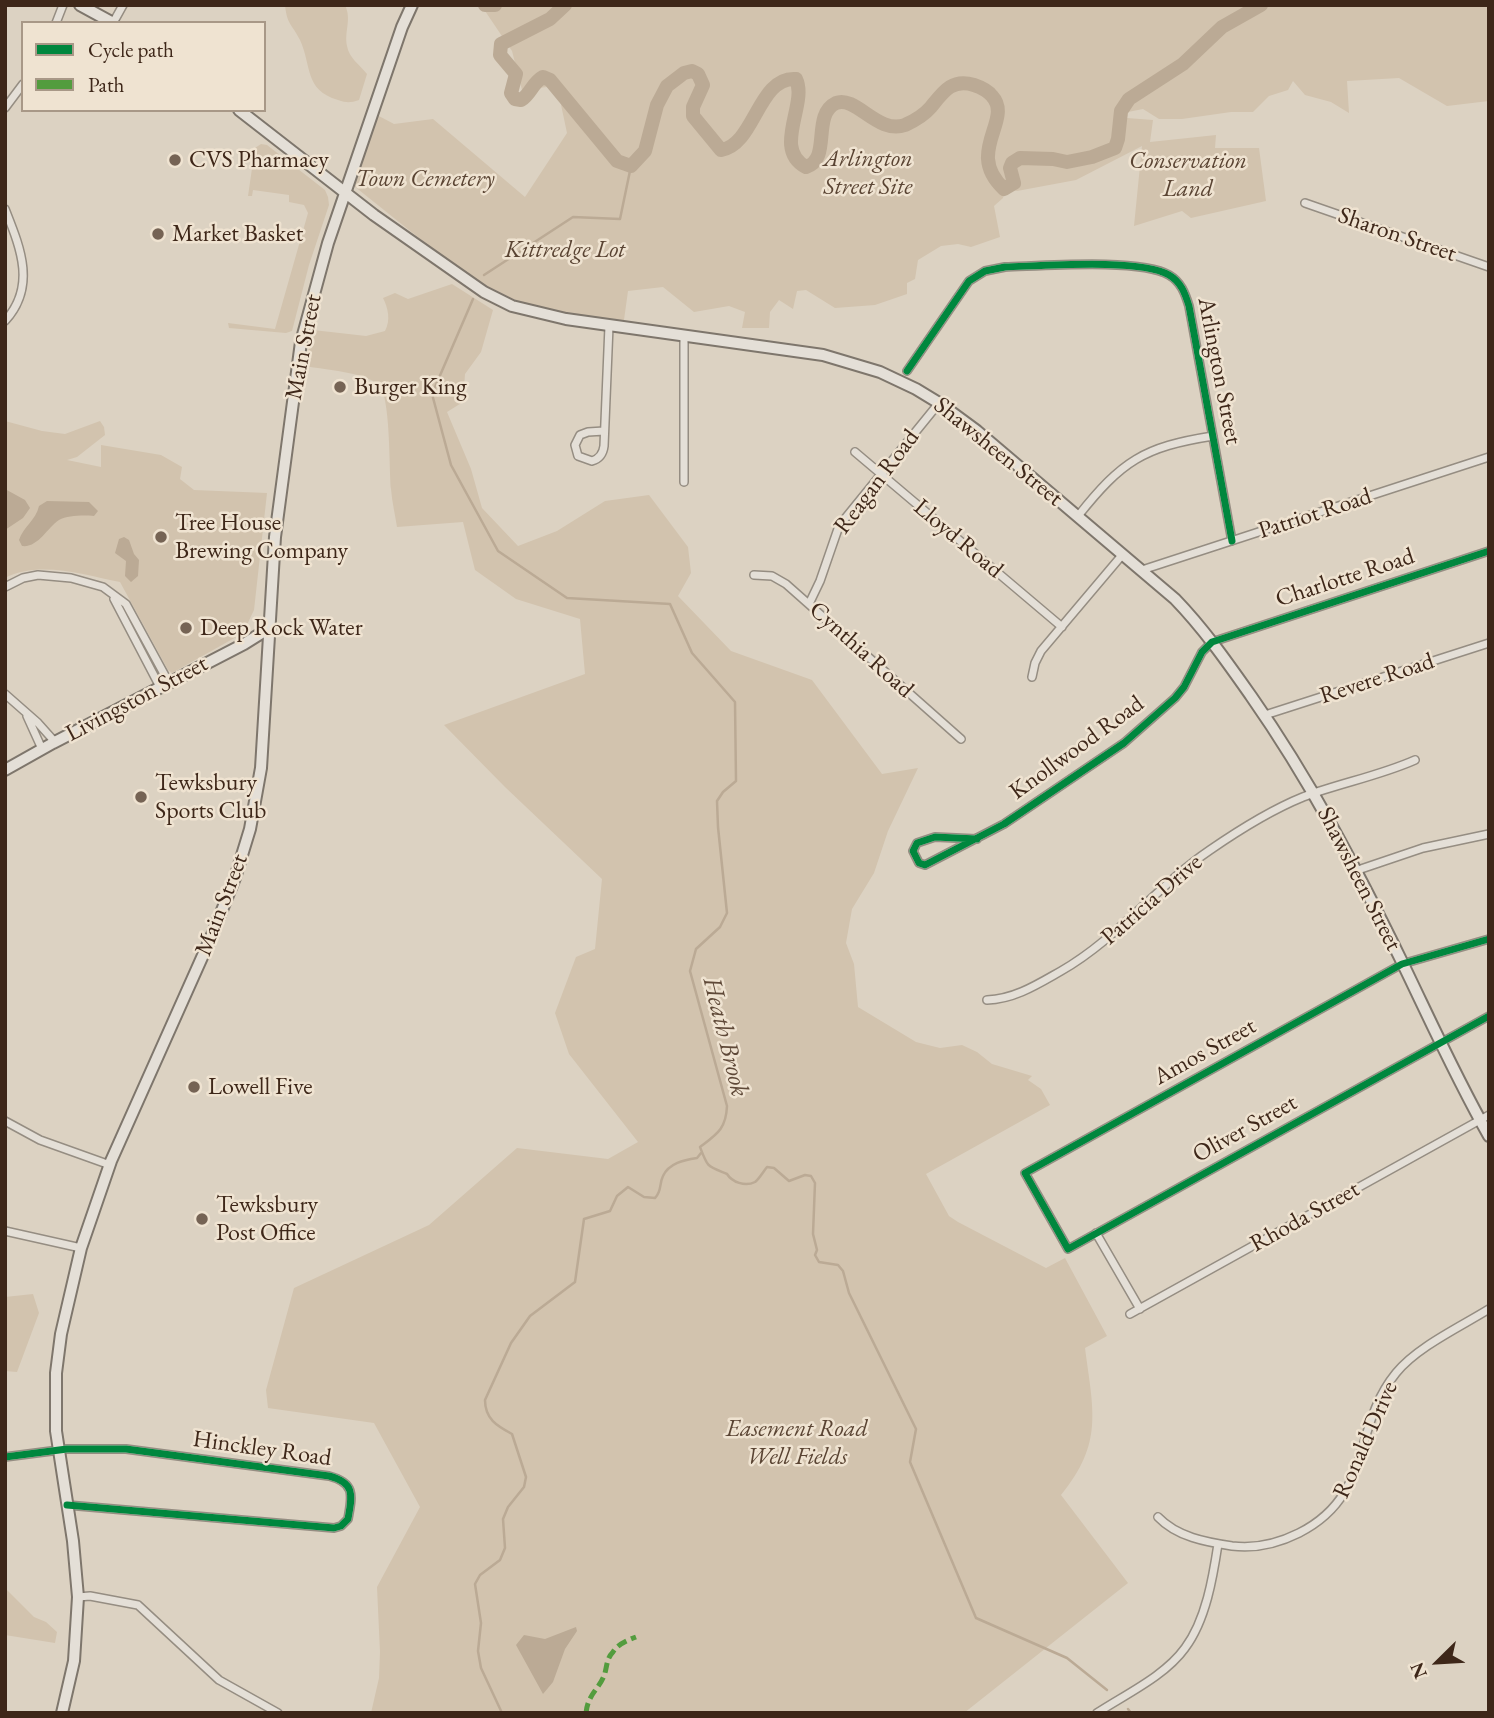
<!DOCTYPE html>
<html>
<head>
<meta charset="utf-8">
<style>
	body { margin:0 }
	#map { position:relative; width:1494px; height:1718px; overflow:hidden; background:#dcd2c2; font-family:"EB Garamond",serif }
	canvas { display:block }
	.frame { position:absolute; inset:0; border:7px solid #3e2719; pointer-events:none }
	.legend { position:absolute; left:21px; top:21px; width:245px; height:91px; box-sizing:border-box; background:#efe3d1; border:2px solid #a89887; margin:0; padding:9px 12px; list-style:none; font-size:21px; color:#3e2719 }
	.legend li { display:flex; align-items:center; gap:14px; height:35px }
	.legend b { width:35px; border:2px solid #a89887 }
	.north { position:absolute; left:1403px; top:1627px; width:70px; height:70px; -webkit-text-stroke:5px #efe3d1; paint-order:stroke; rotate:246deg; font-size:19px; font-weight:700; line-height:28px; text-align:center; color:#3e2719 }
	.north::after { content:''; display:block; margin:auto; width:24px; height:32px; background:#3e2719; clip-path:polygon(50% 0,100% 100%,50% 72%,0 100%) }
</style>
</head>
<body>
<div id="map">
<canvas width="1494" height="1718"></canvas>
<div class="frame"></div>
<ul class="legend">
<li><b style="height:9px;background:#00873e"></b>Cycle path</li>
<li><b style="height:9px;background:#539c3e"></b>Path</li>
</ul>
<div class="north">N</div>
</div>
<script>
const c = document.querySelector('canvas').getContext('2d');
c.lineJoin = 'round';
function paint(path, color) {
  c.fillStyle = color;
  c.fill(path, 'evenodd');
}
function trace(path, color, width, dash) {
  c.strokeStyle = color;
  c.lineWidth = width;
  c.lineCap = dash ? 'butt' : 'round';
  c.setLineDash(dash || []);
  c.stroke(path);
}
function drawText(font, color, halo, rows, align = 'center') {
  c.font = font + ' "EB Garamond",serif';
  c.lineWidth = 5;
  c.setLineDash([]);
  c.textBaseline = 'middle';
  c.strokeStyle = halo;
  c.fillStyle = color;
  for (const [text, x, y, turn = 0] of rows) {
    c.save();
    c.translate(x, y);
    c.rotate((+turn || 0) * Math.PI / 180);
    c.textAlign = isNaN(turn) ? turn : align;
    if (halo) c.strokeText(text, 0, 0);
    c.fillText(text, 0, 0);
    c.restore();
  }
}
const green = new Path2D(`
	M285 5H345C352 20 344 31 347 46 349 58 360 65 367 74L359 100C350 103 347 103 338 100 304 90 312 66 300 40 292 24 287 25 285 5Z
	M481 5H1489V101L1447 106 1399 78 1347 81 1349 113 1331 102 1305 95 1293 81 1288 90 1269 96 1253 112H1231L1182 119H1159L1143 109 1128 112 1127 118 1153 120 1150 142 1216 135 1215 148H1259L1266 201 1191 218 1182 211 1134 226 1142 146 1076 180 1017 191 1005 188 1003 198 994 206 1000 237 971 247 958 244 941 246 918 260 915 279 907 283V294L875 305 835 308 806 290 797 291 793 309 779 300 770 312 769 328H742L745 312 729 306 694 312 663 287 628 291 624 320 541 317 479 290 439 254 354 186 377 115 394 124 433 119 525 197 567 133 560 100 547 87 522 90 512 51Z
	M261 144 267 145 325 190 328 197 329 205 309 265 292 331 286 333 229 328 228 323 275 329 308 213 304 205 289 202V195L253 190 252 196H248L255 148Z
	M452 284 493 310 481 352 465 374 463 402 447 412 471 469 482 508 518 546 557 531 605 501 649 495 688 547 691 573 678 596 731 651 812 680 882 774 918 768 888 831 874 873 852 909 846 943 854 964 858 1007 916 1042 940 1048 962 1045 977 1052 992 1064 1032 1076 1028 1080 1041 1089 1050 1105 926 1174 949 1216 958 1222 1046 1268 1065 1258 1107 1336 1085 1348C1093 1410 1104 1443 1061 1495L1128 1583 964 1713H371L379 1678 380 1652 377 1587 420 1507 374 1423 268 1408 266 1390 294 1288 429 1225 517 1148 608 1159 638 1142 569 1054 555 1013 576 957 595 949 602 879 505 787 444 725 585 674 580 619 516 599 475 570 463 522 397 527C395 514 392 502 391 489 389 470 391 393 378 384 362 372 326 370 305 366L313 330 366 336 385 331C391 320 388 308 383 298L395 293 408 299Z
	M5 421 42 431 65 434 100 421 104 427 105 435 77 457 67 460 101 467V445L161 455 182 467 180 479 194 490 267 493 254 610 245 629 238 636 172 673 168 670 120 582C85 575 39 560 5 578Z
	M33 1294 39 1313 17 1372 5 1371V1297Z
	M5 1588 34 1617 46 1622 57 1632 55 1643 5 1635Z`);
const water = new Path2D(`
	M5 489 25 500 30 508 23 518 5 530Z
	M47 501 89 502 98 511 94 516C85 515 68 515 59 520 47 528 38 548 22 546L19 540C23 527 36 520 39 506Z
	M124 537 129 540 134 554 139 560 138 576 131 582 125 576 126 561 115 553 119 539Z
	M576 1627 577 1631 565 1649 553 1682 543 1694 516 1645 524 1635 545 1639Z`);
const stream = new Path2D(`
	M484 275 573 217 620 219 631 166
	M473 299 432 394 451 465 498 551 567 598 670 604 692 653 735 702 736 781 723 792 717 801 718 827 727 913 720 927 696 949 690 971 727 1106C726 1129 717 1134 700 1147 708 1168 707 1166 727 1174 732 1182 745 1187 755 1182 759 1179 763 1172 767 1167L774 1168 789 1181 805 1175 811 1176 815 1183 813 1234 817 1250 815 1255 819 1262 838 1265 843 1271 849 1293 916 1429 910 1462 976 1618 1067 1658 1107 1690
	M1128 1709 1131 1713
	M502 1713 481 1668 478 1651 481 1623 475 1584 480 1575 500 1560 505 1548 503 1519 508 1507 524 1487 526 1477 512 1434C497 1426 485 1419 485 1400L511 1343 530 1316 575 1282 584 1219 610 1211 617 1196 628 1187 644 1197 655 1198C662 1191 659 1184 663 1176 669 1163 684 1160 697 1158L701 1153`);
const river = new Path2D(`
	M485 5H495
	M565 5 550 19 501 44 500 55 516 74 511 93 515 99 521 100C531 94 532 83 543 77L550 80 617 161 631 166 645 151 657 105 667 86 684 73 692 71 698 74 703 85 693 107V116L721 150C755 145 758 76 796 79 808 104 772 149 806 167 832 159 811 115 836 103 856 95 878 135 905 125 914 121 925 114 931 107 943 92 952 78 974 85 980 87 988 91 992 96 1014 120 964 152 1004 189L1014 183 1010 168 1012 163 1020 158 1053 159 1067 162 1092 157 1115 148 1118 139 1121 111 1129 99 1183 64 1222 27 1261 5`);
const street = new Path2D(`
	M56 23 63 5
	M113 23 123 5
	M5 108 23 84
	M1305 203 1489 267
	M5 209C20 247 37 286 5 321
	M684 336V482
	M907 371 969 281 985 271 1005 267C1041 266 1141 258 1169 275 1181 282 1185 293 1189 306L1232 541
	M604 431 588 432 580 435 575 445 578 456 592 461C599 459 603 454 604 446L609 326
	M855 452 1062 627
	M1078 516C1122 461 1143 447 1213 436
	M1142 570 1489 457
	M754 575 772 576 786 584 961 739
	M5 587 23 578 38 575 71 578 103 587 126 604 169 683
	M114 599 160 687
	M809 604 820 581 839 526 939 403
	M1032 677 1035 663 1041 651 1123 554
	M5 694 38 723 55 742
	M1265 715 1489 643
	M27 716 42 749
	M977 839 935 837 917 843 913 851 919 863 925 865 1004 824 1124 743 1175 698 1184 687 1202 652 1212 642 1489 551
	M1355 871 1423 848 1489 834
	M1489 939 1402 964 1025 1173 1068 1249 1489 1016
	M987 1000C1015 999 1038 984 1061 971 1117 939 1157 886 1210 850 1239 830 1271 810 1303 797 1340 783 1379 776 1415 760
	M5 1121 40 1140 110 1165
	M5 1231 81 1248
	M1096 1233 1140 1309
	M1130 1314 1489 1115
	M5 1457 67 1449H126L329 1476C356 1483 352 1496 348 1519L341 1526 334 1528 67 1505
	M1158 1517C1177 1537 1206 1542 1232 1546 1256 1549 1277 1544 1299 1533 1374 1495 1351 1428 1396 1373 1417 1347 1460 1327 1489 1309
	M78 1597 90 1596 138 1605 219 1680 278 1713
	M1097 1713C1126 1694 1165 1676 1185 1648 1206 1620 1213 1577 1218 1544`);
const secondary = new Path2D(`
	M80 5 113 23
	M239 110 374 215 484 292 512 306 566 319 823 355 880 372 916 389 939 403 977 431 1175 599C1204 629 1227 662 1251 696 1310 780 1358 872 1403 964 1431 1022 1457 1080 1489 1136
	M5 770 53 743 244 644 268 629
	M62 1713 74 1661 78 1597 73 1541 56 1431V1373L61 1334 81 1248 111 1161 212 935 235 878 250 829 261 768 275 537 301 342 328 243 402 27 412 5`);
const quiet = new Path2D(`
	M586 1713C588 1693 600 1689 605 1673 607 1665 607 1658 613 1652 618 1644 628 1640 636 1637`);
const cycleway = new Path2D(`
	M907 371 969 281 985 271 1005 267C1041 266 1141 258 1169 275 1181 282 1185 293 1189 306L1232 541
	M977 839 935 837 917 843 913 851 919 863 925 865 1004 824 1124 743 1175 698 1184 687 1202 652 1212 642 1489 551
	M1489 939 1402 964 1025 1173 1068 1249 1489 1016
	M5 1457 67 1449H126L329 1476C356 1483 352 1496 348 1519L341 1526 334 1528 67 1505`);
const markers = [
	[175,160,7,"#756354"],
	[158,234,7,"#756354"],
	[340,387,7,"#756354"],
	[161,537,7,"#756354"],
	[186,628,7,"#756354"],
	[141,797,7,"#756354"],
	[194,1087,7,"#756354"],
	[202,1219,7,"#756354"]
];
const parkNames = [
	["Arlington",868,159],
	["Street Site",868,187],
	["Conservation",1188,161],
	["Land",1188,189],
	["Town Cemetery",425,179],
	["Kittredge Lot",565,250],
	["Easement Road",797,1429],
	["Well Fields",797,1457]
];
const poiNames = [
	["CVS Pharmacy",189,160],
	["Market Basket",172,234],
	["Burger King",354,387],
	["Tree House",175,523],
	["Brewing Company",175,551],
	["Deep Rock Water",200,628],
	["Tewksbury",155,783],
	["Sports Club",155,811],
	["Lowell Five",208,1087],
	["Tewksbury",216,1205],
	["Post Office",216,1233]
];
const streetNames = [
	["Sharon Street",1397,235,19],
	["Main Street",304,347,-79],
	["Arlington Street",1219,371,79],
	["Shawsheen Street",998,452,39],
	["Reagan Road",877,482,-53],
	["Patriot Road",1315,514,-18],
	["Lloyd Road",958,539,40],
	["Charlotte Road",1345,578,-18],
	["Cynthia Road",861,650,42],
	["Revere Road",1377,679,-18],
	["Livingston Street",137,699,-28],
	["Knollwood Road",1077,748,-36],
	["Shawsheen Street",1359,879,63],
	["Patricia Drive",1152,900,-41],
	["Main Street",222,905,-69],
	["Amos Street",1205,1052,-29],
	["Oliver Street",1245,1129,-29],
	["Rhoda Street",1305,1217,-29],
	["Ronald Drive",1366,1440,-66],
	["Hinckley Road",262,1449,8]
];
const waterNames = [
	["Heath Brook",725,1037,76]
];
paint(green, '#d2c3ae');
paint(water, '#bbaa95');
trace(stream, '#bbaa95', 2.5);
trace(river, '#bbaa95', 14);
trace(street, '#958d82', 10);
trace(secondary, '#7e766c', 14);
trace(street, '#e4dfd7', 7);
trace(secondary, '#e4dfd7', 10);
trace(quiet, '#539c3e', 5, [10, 5]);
trace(cycleway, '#00873e', 7);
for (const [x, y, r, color] of markers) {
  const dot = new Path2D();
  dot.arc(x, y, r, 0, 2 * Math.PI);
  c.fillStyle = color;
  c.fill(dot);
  trace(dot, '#efe3d1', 2.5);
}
drawText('italic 24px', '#5a4433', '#efe3d1', parkNames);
drawText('24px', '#3e2719', '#efe3d1', poiNames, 'left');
drawText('24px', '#3e2719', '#efe3d1', streetNames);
drawText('italic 26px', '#5f4938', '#efe3d1', waterNames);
</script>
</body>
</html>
